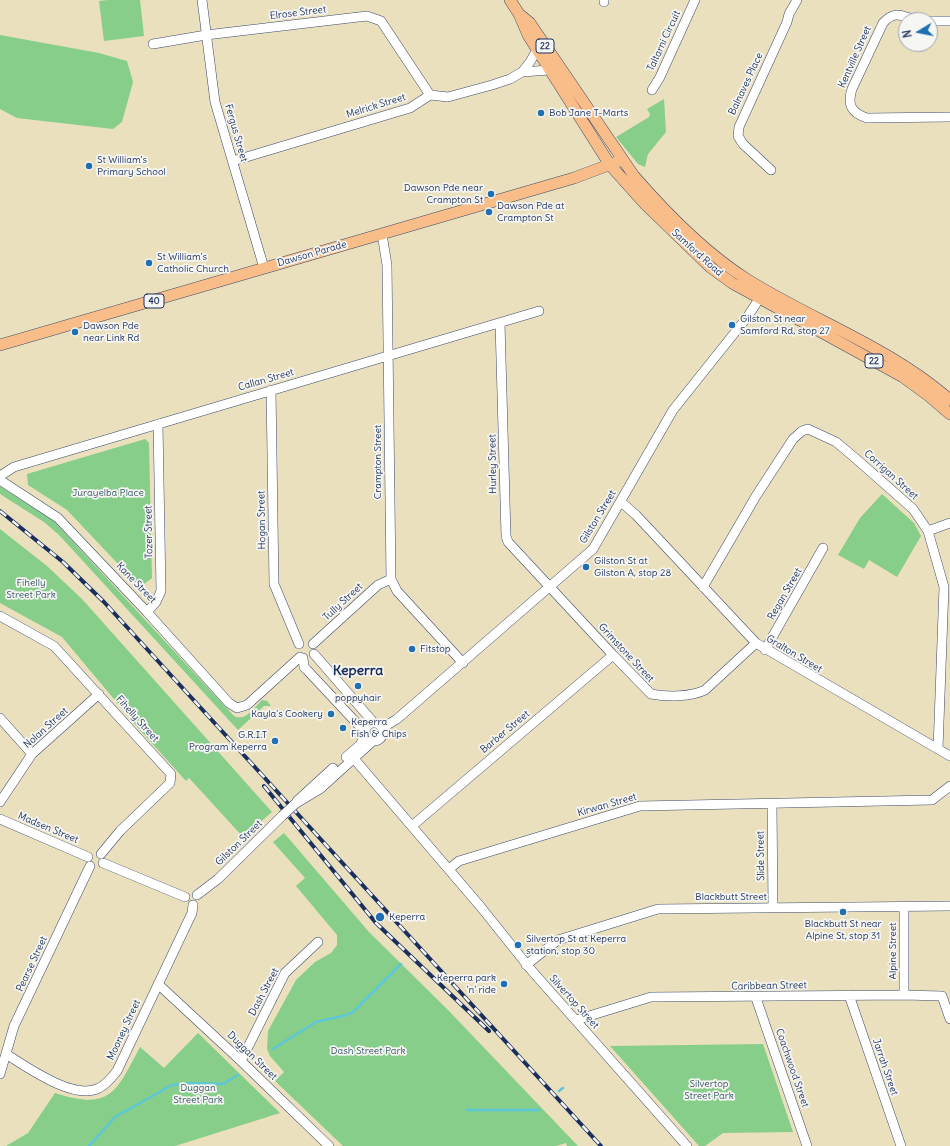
<!DOCTYPE html>
<html>
<head>
<meta charset="utf-8">
<style>
	body { margin:0 }
	#map { position:relative; width:950px; height:1146px; overflow:hidden; background:#ebe0bd; font-family:Delius,sans-serif }
	canvas { display:block }
	.north { position:absolute; left:898px; top:12px; width:40px; height:40px; box-sizing:border-box; background:#f6f6f2; border:1px solid #9ea6b7; border-radius:50%; rotate:260deg; font-size:11px; font-weight:700; line-height:16px; text-align:center; color:#1b2f5e }
	.north::after { content:''; display:block; margin:auto; width:14px; height:18px; background:#1f6fb2; clip-path:polygon(50% 0,100% 100%,50% 72%,0 100%) }
</style>
</head>
<body>
<div id="map">
<canvas width="950" height="1146"></canvas>
<div class="north">N</div>
</div>
<script>
const c = document.querySelector('canvas').getContext('2d');
c.lineJoin = 'round';
function paint(path, color) {
  c.fillStyle = color;
  c.fill(path, 'evenodd');
}
function trace(path, color, width, dash) {
  c.strokeStyle = color;
  c.lineWidth = width;
  c.lineCap = dash ? 'butt' : 'round';
  c.setLineDash(dash || []);
  c.stroke(path);
}
function drawText(font, color, halo, rows, align = 'center') {
  c.font = font + ' Delius,sans-serif';
  c.lineWidth = 3.5;
  c.setLineDash([]);
  c.textBaseline = 'middle';
  c.strokeStyle = halo;
  c.fillStyle = color;
  for (const [text, x, y, turn = 0] of rows) {
    c.save();
    c.translate(x, y);
    c.rotate((+turn || 0) * Math.PI / 180);
    c.textAlign = isNaN(turn) ? turn : align;
    if (halo) c.strokeText(text, 0, 0);
    c.fillText(text, 0, 0);
    c.restore();
  }
}
const green = new Path2D(`
	M108 0H140L144 36 104 41 99 1Z
	M0 35 99 53 127 61 133 82 122 122 113 129 17 118 0 109Z
	M664 99 666 132 648 154 645 167 638 164 616 137 649 117 650 114 647 109Z
	M145 439 149 443 152 578 143 585 136 583 67 510 28 485 27 474Z
	M0 486 52 519 234 716C245 722 254 708 262 700L267 701 271 706H264L238 730 59 535 44 522 0 494Z
	M882 494 914 523 921 536 897 577 869 560 864 569 838 555 860 518Z
	M0 529 47 566 82 599 272 812 243 837 189 778 186 781 139 729 62 637 0 603Z
	M284 833 369 932 448 1010 578 1146H567L566 1143 556 1146H343L275 1081 284 1072 270 1056 267 1049 268 1031 296 980 315 962 331 953 337 945V935L296 886 305 878 273 842Z
	M198 1033 280 1113 175 1146H6L28 1133 55 1093C111 1111 116 1092 140 1047L164 1068Z
	M763 1044 793 1132 723 1133 705 1146H699L610 1046Z`);
const stream = new Path2D(`
	M273 1049 316 1022 347 1015 353 1012 401 964
	M559 1091 563 1088
	M467 1110H539
	M89 1146 115 1117 172 1085 191 1083 223 1084 238 1075`);
const minor = new Path2D(`
	M202 0 215 102 264 268
	M604 0V2
	M917 20C902 17 896 9 883 23L852 89C847 104 851 113 867 118L950 117
	M930 21H950
	M153 44 206 35 367 16 381 21 430 95
	M522 72 549 70
	M652 90 660 77 695 0
	M233 161 410 108 430 95 448 97 492 85 510 79 522 72 530 62 537 50
	M771 170 743 144 738 136 739 127 787 22 789 14 797 0
	M382 234 387 265 391 579 397 591 463 663
	M500 323 506 536 508 542 613 655 651 694C667 697 691 697 705 690L756 643
	M271 390 274 584 299 644
	M0 476 14 467 539 311
	M0 480 58 518 147 612 229 703 237 708 247 705 300 657
	M621 502 636 515 756 643 950 756
	M928 531 950 523
	M703 587 756 496 793 439 802 431 808 429 836 442 854 457 913 509 928 531 944 587 938 749
	M147 612 156 602 161 591 158 424
	M0 616 54 646 171 774 170 783 120 831 101 854
	M313 644 378 585 391 579
	M765 650 823 548
	M314 654 374 723
	M303 658 304 667 307 670 365 732
	M0 718 32 754
	M365 732a9 9 0 1 1 18 0a9 9 0 1 1-18 0Z
	M382 728 397 719 419 700 593 549 673 410 748 316 763 293
	M350 754 480 906 532 971 687 1146
	M346 757 360 745 366 734
	M297 801 333 768
	M0 802 32 754 99 694
	M295 804 320 789 373 741
	M772 804 773 907
	M0 819 88 857
	M412 826 613 655
	M103 863 185 897
	M449 869 459 861 640 806 932 800 950 786
	M197 895 218 879 282 816
	M904 906V995
	M526 965 558 940 658 909 950 906
	M158 984 241 1061 329 1146
	M849 995 901 1146
	M756 998 807 1146
	M576 1020 651 997 904 995 942 996 950 1019
	M6 1054C27 1067 74 1101 99 1088 106 1085 112 1077 117 1071L192 913 193 905
	M241 1061 285 973 318 942
	M0 1074 14 1026 90 866`);
const major = new Path2D(`
	M510 0 519 14 528 35 610 165 645 204 710 267 732 283 903 377 929 396 950 414
	M519 14 530 23 634 176C667 214 705 253 748 280 814 321 891 348 950 400
	M0 345 574 178 622 160`);
const rail = new Path2D(`
	M0 511 63 562 104 602 601 1146
	M264 786 376 923 489 1031`);
const minorBridge = new Path2D(`
	M282 816 295 804`);
const markers = [
	[541,113,4,"#1f6fb2"],
	[89,166,4,"#1f6fb2"],
	[491,194,4,"#1f6fb2"],
	[489,212,4,"#1f6fb2"],
	[149,263,4,"#1f6fb2"],
	[732,325,4,"#1f6fb2"],
	[75,332,4,"#1f6fb2"],
	[586,567,4,"#1f6fb2"],
	[412,649,4,"#1f6fb2"],
	[358,686,4,"#1f6fb2"],
	[331,714,4,"#1f6fb2"],
	[343,728,4,"#1f6fb2"],
	[275,741,4,"#1f6fb2"],
	[843,912,4,"#1f6fb2"],
	[380,917,5,"#1f6fb2"],
	[518,945,4,"#1f6fb2"],
	[504,984,4,"#1f6fb2"]
];
const shields = [
	[545,46,18],
	[154,301,20],
	[874,361,18]
];
const shieldNames = [
	["22",545,46],
	["40",154,301],
	["22",874,361]
];
const streetNames = [
	["Elrose Street",298,13,-7],
	["Taltarni Circuit",664,41,-65],
	["Kentville Street",855,57,-66],
	["Balnaves Place",746,84,-65],
	["Melrick Street",376,106,-17],
	["Fergus Street",236,133,74],
	["Samford Road",697,253,42],
	["Dawson Parade",312,254,-16],
	["Callan Street",266,380,-16],
	["Crampton Street",378,462,-90],
	["Hurley Street",493,464,-91],
	["Corrigan Street",891,475,42],
	["Gilston Street",598,517,-59],
	["Hogan Street",262,520,-91],
	["Tozer Street",149,532,-91],
	["Kane Street",136,583,46],
	["Regan Street",785,594,-60],
	["Tully Street",343,602,-43],
	["Grimstone Street",626,653,47],
	["Gralton Street",794,654,31],
	["Fihelly Street",137,719,48],
	["Nolan Street",46,728,-42],
	["Barber Street",505,732,-40],
	["Kirwan Street",607,805,-16],
	["Madsen Street",48,828,23],
	["Gilston Street",239,843,-44],
	["Slide Street",761,856,-91],
	["Blackbutt Street",731,897],
	["Alpine Street",893,951,-90],
	["Pearse Street",32,964,-65],
	["Caribbean Street",769,986,-1],
	["Dash Street",264,992,-62],
	["Silvertop Street",574,1002,48],
	["Mooney Street",124,1030,-65],
	["Duggan Street",252,1056,44],
	["Jarrah Street",885,1067,71],
	["Coachwood Street",792,1068,71]
];
const poiNames = [
	["Bob Jane T-Marts",549,113],
	["St William's",97,160],
	["Primary School",97,172],
	["Dawson Pde near",483,188,"right"],
	["Crampton St",483,200,"right"],
	["Dawson Pde at",497,206],
	["Crampton St",497,218],
	["St William's",157,257],
	["Catholic Church",157,269],
	["Gilston St near",740,319],
	["Samford Rd, stop 27",740,331],
	["Dawson Pde",83,326],
	["near Link Rd",83,338],
	["Gilston St at",594,561],
	["Gilston A, stop 28",594,573],
	["Fitstop",420,649],
	["poppyhair",358,698,"center"],
	["Kayla's Cookery",323,714,"right"],
	["Keperra",351,722],
	["Fish & Chips",351,734],
	["G.R.I.T",267,735,"right"],
	["Program Keperra",267,747,"right"],
	["Keperra",389,917],
	["Blackbutt St near",843,924,"center"],
	["Alpine St, stop 31",843,936,"center"],
	["Silvertop St at Keperra",526,939],
	["station, stop 30",526,951],
	["Keperra park",496,978,"right"],
	["'n' ride",496,990,"right"]
];
const parkNames = [
	["Jurayelba Place",108,493],
	["Fihelly",31,583],
	["Street Park",31,595],
	["Dash Street Park",368,1051],
	["Silvertop",709,1084],
	["Street Park",709,1096],
	["Duggan",198,1088],
	["Street Park",198,1100]
];
const districtNames = [
	["Keperra",358,671]
];
paint(green, '#86ce89');
trace(stream, '#5dc7d8', 2.5);
trace(minor, '#3a4a6c', 10);
trace(major, '#3a4a6c', 12);
trace(minor, '#fff', 9);
trace(major, '#f8bd89', 11);
trace(rail, '#1b2f5e', 4);
trace(rail, '#f6f6f2', 2.5, [8]);
trace(minorBridge, '#3a4a6c', 10, []);
trace(minorBridge, '#fff', 9);
for (const [x, y, r, color] of markers) {
  const dot = new Path2D();
  dot.arc(x, y, r, 0, 2 * Math.PI);
  c.fillStyle = color;
  c.fill(dot);
  trace(dot, '#f6f6f2', 1.5);
}
for (const [x, y, w] of shields) {
  const box = new Path2D();
  box.roundRect(x - w / 2, y - 7, w, 14, 3);
  c.fillStyle = '#f6f6f2';
  c.fill(box);
  trace(box, '#1b2f5e', 1);
}
drawText('bold 9px', '#1b2f5e', null, shieldNames);
drawText('10px', '#1b2f5e', '#f6f6f2', streetNames);
drawText('10px', '#1b2f5e', '#f6f6f2', poiNames, 'left');
drawText('10px', '#365769', '#f6f6f2', parkNames);
drawText('bold 14px', '#1b2f5e', '#f6f6f2', districtNames);
</script>
</body>
</html>
